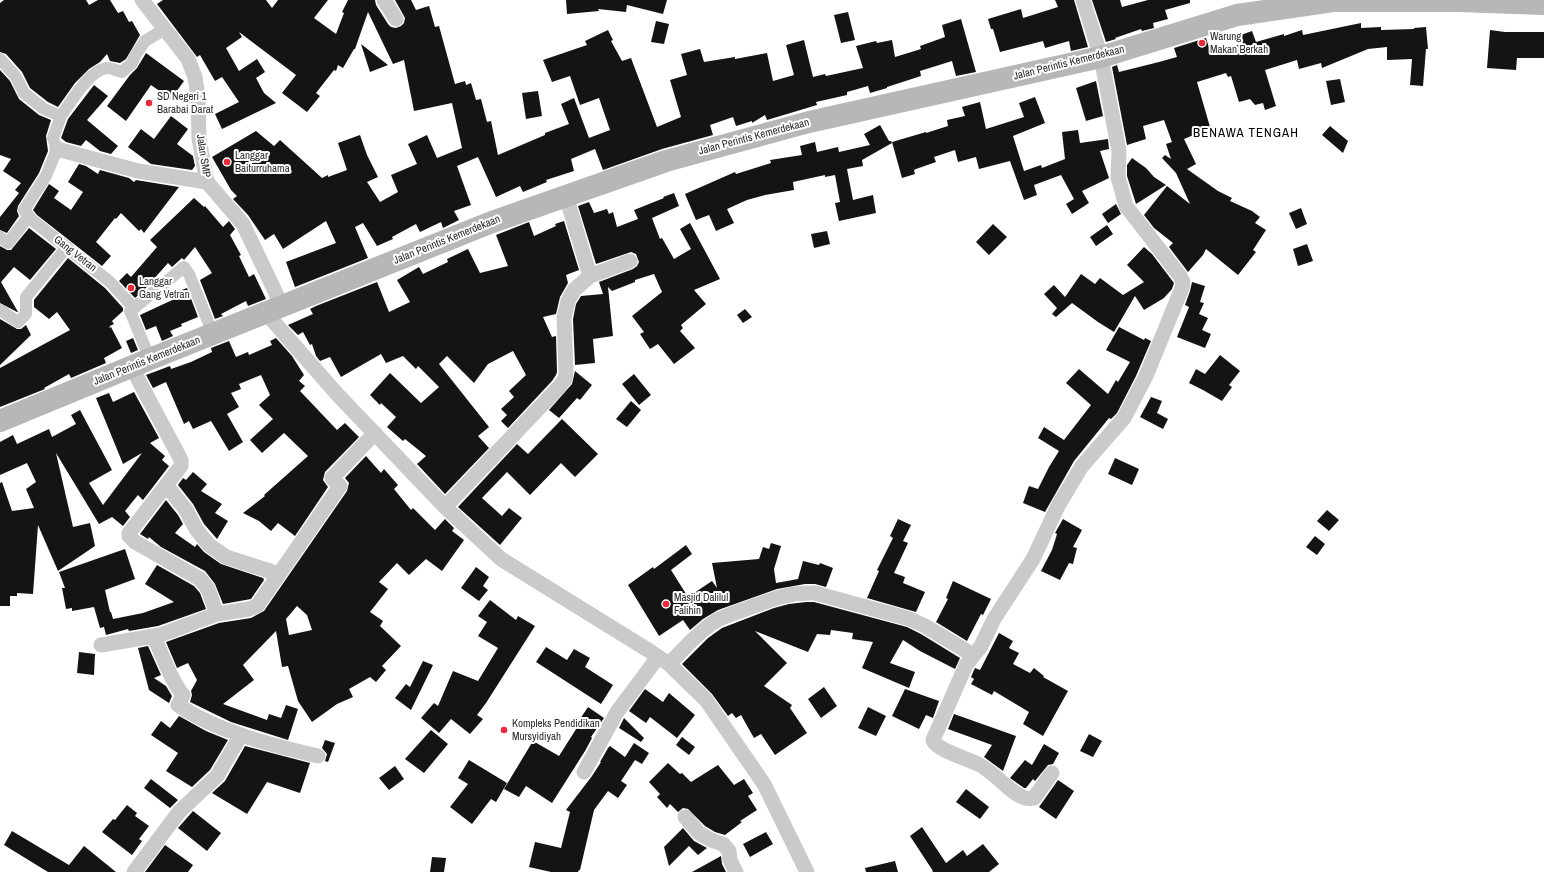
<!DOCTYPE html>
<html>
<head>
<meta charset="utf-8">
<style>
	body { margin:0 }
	canvas { display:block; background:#fff }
</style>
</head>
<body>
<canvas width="1544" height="872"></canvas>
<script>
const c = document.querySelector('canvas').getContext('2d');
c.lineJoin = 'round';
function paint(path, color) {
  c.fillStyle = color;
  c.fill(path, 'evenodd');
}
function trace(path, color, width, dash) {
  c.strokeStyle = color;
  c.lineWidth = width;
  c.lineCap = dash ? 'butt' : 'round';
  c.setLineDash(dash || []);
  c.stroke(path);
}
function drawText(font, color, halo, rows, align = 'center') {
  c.font = font + ' "Archivo Narrow",sans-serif';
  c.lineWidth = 4;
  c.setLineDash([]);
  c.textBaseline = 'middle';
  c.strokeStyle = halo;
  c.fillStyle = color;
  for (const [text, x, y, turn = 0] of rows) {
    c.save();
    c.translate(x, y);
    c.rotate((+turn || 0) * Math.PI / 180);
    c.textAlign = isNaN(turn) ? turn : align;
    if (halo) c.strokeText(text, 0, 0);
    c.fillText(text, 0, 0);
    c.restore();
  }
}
const building = new Path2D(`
	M4 0H86L89 5 98 0H110L118 13 123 11 129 22 132 21 140 35 126 59 120 63 110 61 107 54 100 62 89 69 75 83 58 107 48 102 30 88 22 72 6 54 0 52V3Z
	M163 0H266L272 8 278 0H328L314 18 336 34 344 13 342 12 348 0H375L376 5 388 24 391 27 396 28 401 26 404 23 405 18 395 0H411L416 10 429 6 435 27 439 26 455 84 465 81 466 85 471 83 476 100 481 99 487 122 491 121 498 155 545 135V133L569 124 561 104 574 98 589 138 610 130 599 98 580 105 570 76 552 82 543 60 587 45 585 41 608 30 613 40 611 41 622 61 631 58 657 127 681 117 670 80 687 75 681 54 700 49 704 62 735 57V59L767 53 773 81 794 75 786 45 804 40 813 77 825 74 826 76 863 68 856 46 876 41 877 43 892 40 895 57 921 49 920 46 945 37 942 25 961 19 976 72 956 76 952 61 920 71 921 76 887 87V88L870 93 868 86 847 92V95L816 102 817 105 767 120 765 115 752 123V121L736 126 733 117 710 125 713 135 662 149 603 170 595 149 571 159 574 171 546 180 547 182 523 192 520 186 496 197 478 157 457 166 471 205 454 211 459 220 443 228 441 222 420 232 416 224 392 237 393 239 377 246 363 223 355 227 368 258 295 287 286 262 336 243 326 221 283 249 274 234 265 240 248 215 233 199 237 196 231 190 212 157 256 131 274 146 280 140 322 178 328 175V177L347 170 338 143 360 135 367 155 378 177 367 182 380 202 398 192 391 175 417 164 408 144 427 135 437 158 462 148 452 103 414 111 404 60 393 64 368 12 355 49H354L343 68 338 65 336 71 334 70 316 93 320 96 307 112 282 93 296 75 239 32 242 37 226 48 239 71 257 59 265 72 256 78 264 93 276 103 222 129 215 114 239 102 222 77 215 81 200 55 197 57 157 4Z
	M566 0H667L663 14 627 5 626 12 598 9 599 11 567 14Z
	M1055 0H1074L1088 47 1071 51 1069 41 1045 48 1043 41 1000 52 993 29H991L988 19 1021 9 1023 18 1058 7Z
	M1092 0H1120L1122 7 1148 0H1190V3L1165 10 1168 19 1153 23 1154 28 1142 31 1141 29 1115 38 1116 39 1106 42Z
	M848 12 855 40 841 43 834 15Z
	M656 21 669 24 664 44 651 42Z
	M1361 23V28L1381 27V30L1414 29V28L1426 27 1428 49H1426L1423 86 1410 85 1412 59 1387 60V47L1368 49 1322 68 1321 63 1299 69 1297 60 1265 70 1276 106 1265 110 1263 103 1255 105 1250 99 1239 102 1231 76 1228 77 1226 73 1197 82 1210 127 1195 131 1196 134 1184 139 1196 164 1187 169 1218 191 1232 198 1230 201 1252 211 1260 217 1255 223 1266 230 1253 250 1256 252 1238 275 1206 249 1203 255 1188 272 1169 247 1173 243 1154 228 1144 215 1167 186 1190 204 1176 173 1162 158 1165 155 1171 159 1166 144 1172 142 1164 120 1143 126 1146 139 1127 145 1112 67 1117 65 1119 72 1159 62 1177 57 1174 48 1206 38 1211 54 1241 44 1238 36 1252 31 1256 42 1284 34V36L1302 30 1303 35Z
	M1490 30 1505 32H1544V58H1517L1516 70 1487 68Z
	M361 44 388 65 370 72Z
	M146 53 184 81 171 99 151 85 126 121 107 106 130 75 137 68Z
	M0 70 10 81 19 99 39 115 51 120 46 136 48 151 39 173 18 206 17 211 19 216 7 233 0 230V217L19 193 15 190 21 183 3 171 11 159 0 155Z
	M1340 79 1345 102 1331 105 1326 81Z
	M1096 81 1103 116 1086 121 1076 88Z
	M94 85 108 96 87 120 118 146 111 154 100 151 86 140 81 146 66 142 61 138 68 119Z
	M538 91 542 116 526 119 522 93Z
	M1035 97 1045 123 1013 136 1024 171 1041 165 1042 168 1065 159 1062 132 1078 130 1080 143 1108 139 1109 149 1100 151 1109 178 1082 191 1089 203 1072 214 1066 204 1074 199 1061 175 1034 185 1037 195 1024 200 1010 161 979 169 976 157 958 162 955 150 934 157 936 162 916 169 914 170 915 174 902 178 892 142 926 132V133L948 126 947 120 965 116 962 107 980 102 986 129 1024 117 1019 103Z
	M171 116 188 129 177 144 193 156 195 166 192 170 151 164 128 147 141 129 154 139Z
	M880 125 889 141H891L892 143 862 160 863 166 847 169 853 200 873 195 876 213 839 221 835 203 840 202 835 175 825 177V175L793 182 794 190 765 195 747 200 727 209 734 223 716 231 709 215 696 220 685 194 735 172 736 174 771 163 770 160 802 155 800 146 815 142 817 152 838 147 839 152 870 145 864 134Z
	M1330 126 1348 141 1343 153 1322 135Z
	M1132 158 1146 168 1154 177 1166 185 1136 204 1127 176V165Z
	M79 164 86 166 98 174 100 170 129 178 134 182 136 180 179 187 144 233 141 229 139 231 121 213 116 219 115 218 96 242 111 256 102 266 37 215 33 210 49 184 59 191 54 198 71 210 83 192 68 182Z
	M674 193 679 206 652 218 660 239 662 238 674 259 691 249 680 229 690 223 720 279 694 290 706 304 681 325 683 328 680 331 695 348 674 364 658 344 650 349 640 334 644 332 632 316 662 292 654 274 635 280V282L612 291 608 287 613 336 593 339 595 363 575 365 573 319 576 304 581 296 603 294 599 282 633 269 637 266 639 262 636 254 631 252 596 264 578 206 589 202 594 213 607 209 609 214 613 212 617 227 638 219 634 210 664 198 663 197Z
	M194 198 204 207 205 206 223 227 229 221 235 229 230 235 241 255 239 256 249 277 254 274 266 299 248 306 246 301 221 314 223 316 215 319 200 280 212 273 195 247 184 260 182 258 172 267 168 263 144 290 135 298 119 281 127 273 131 277 157 247 150 240Z
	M1116 204 1121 214 1108 223 1102 214Z
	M1301 208 1307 224 1296 229 1289 213Z
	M564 221 579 270 566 275 568 283 560 297 556 314 543 317 552 337 556 336 557 372 556 375 552 381 508 428 501 421 507 415 501 409 514 397 509 391 526 375 513 351 488 364 474 383 447 356 439 364 489 427 478 436 489 448 445 494 417 464 426 456 405 439 403 441 387 427 396 417 381 403 380 405 370 395 390 373 421 403 439 387 418 366 416 369 403 356 386 363 381 354 341 377 330 357 320 361 316 356 312 344 310 345 303 332 298 335 288 325 313 314 310 309 316 306 377 282 389 312 410 302 397 280 419 267 423 274 448 262 447 259 468 249 480 273 508 266 496 235 529 222 534 236 556 226 555 224Z
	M993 224 1007 237 989 255 976 242Z
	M1107 225 1113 234 1096 246 1090 237Z
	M29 228 56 249 30 280 14 267 1 282 18 312H17L0 303V246L7 250H11Z
	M827 231 830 244 814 248 811 234Z
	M1307 244 1313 261 1298 266 1293 249Z
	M1144 247 1152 254 1174 283 1172 289 1164 298 1144 310 1135 296 1114 332 1098 322 1072 303 1056 317 1052 314 1057 308 1044 294 1054 285 1065 297 1081 274 1095 284 1100 278 1123 295 1144 282 1127 265Z
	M68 258 105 288 123 308V311L112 321 114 324 110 326 109 328 111 327 122 348 104 358 106 363 71 378 69 374 44 388 45 389 0 407V368L70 330 57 312 49 319 34 307V300Z
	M1192 282 1205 286 1200 302 1204 303 1199 314 1208 318 1202 330 1211 334 1205 348 1177 337 1189 307 1185 305 1190 291Z
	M187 288 198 317 181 324 182 326 170 331 173 336 162 341 156 326 146 330 140 315 181 296 179 291Z
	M745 309 752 317 743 323 737 315Z
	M0 319 17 329H21L26 325 31 335 0 365Z
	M1119 327 1144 340 1145 338 1151 341 1136 376 1117 413 1111 419 1109 418 1074 461 1045 512 1023 503 1029 486 1038 489 1049 467 1059 451 1038 438 1044 427 1064 440 1091 405 1066 383 1079 369 1108 394 1116 380 1118 382 1130 362 1106 350Z
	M133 338 138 350 131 353 126 341Z
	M276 338 292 356 304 375 299 381 305 386 300 391 337 430 345 423 359 437 325 472 323 480 328 487 295 536 278 523 271 531 259 521 243 513 265 496 264 495 308 456 284 433 262 453 250 440 273 419 259 405 270 395 261 375 239 384 241 389 231 393 239 407 227 414 243 442 229 451 211 421 193 429 189 421 184 424 166 382 153 388 146 375 170 366 171 369 191 362 212 352 211 348 229 341 236 357 248 352 249 355 272 345 270 341Z
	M1220 355 1240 371 1229 385 1232 387 1222 401 1203 390 1189 383 1196 369 1205 374Z
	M575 371 592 385 580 400 577 398 559 418 549 410 572 384Z
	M634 374 651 395 639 405 622 384Z
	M134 392 159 438 150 443 165 456 162 460 169 466 143 500 138 495 125 511 130 517 123 526 112 517 99 524 56 453 73 527 90 523 95 546 58 571 38 525 33 594 17 593V596H10V606H0V483L2 482 12 511 34 508 26 489 36 482 27 463 0 475V442L13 435 17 444 49 429 52 437 76 424 71 415 80 410 112 470 89 483 103 505 142 453 123 464 96 398 109 393 113 402Z
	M1151 397 1162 401 1157 413 1168 419 1163 429 1140 417Z
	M631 401 641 410 627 427 616 419Z
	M562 419 598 454 575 477 561 463 530 495 507 472 482 498 502 516 509 508 522 518 500 545 458 507 517 444 528 454Z
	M366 456 381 473 384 469 398 485 394 489 411 510 413 508 435 530 445 519 454 528 452 531 464 540 442 571 426 559 409 575 397 563 379 582 388 589 370 612 383 621 380 626 401 646 382 666 386 670 376 682 370 677 349 689 353 697 337 704 312 722 298 701 288 666 282 667 276 631 243 665 254 680 223 704 267 720 269 714 281 718 286 705 298 709 288 740 231 722 190 702 192 695 191 691 197 680 188 663 177 668 166 642 219 623 251 618 264 611 347 491 349 483 345 478ZM297 606 307 615 312 630 289 635 286 619Z
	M1115 458 1139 469 1132 485 1108 474Z
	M193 472 207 484 201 491 222 504 215 513 228 521 217 539 204 524 193 504 178 485 183 478 186 480Z
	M166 500 178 515 183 524 175 533 195 547 197 544 204 552 221 564 263 578 264 580 251 599 223 604 215 584 205 571 161 547 149 537 148 539 140 534Z
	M1327 510 1339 520 1329 531 1317 521Z
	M898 519 911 525 903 541 908 543 894 573 905 577 903 583 925 592 916 612 867 598 879 571 877 570 893 538 890 536Z
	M1063 519 1082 530 1073 547 1077 548 1073 564 1069 563 1060 580 1041 571 1052 550 1057 534 1055 533Z
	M1315 536 1325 544 1317 555 1306 547Z
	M771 543 781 546 774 569 776 583 798 579 803 561 819 565 820 563 833 568 826 587 815 584H805L777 589 718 610 703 619 690 630 683 620 659 636 628 585 653 567 654 569 686 545 692 554 671 570 688 597 712 581 717 588 712 563 759 559 763 547 769 549Z
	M125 549 135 579 105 590 110 612H111L113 619 143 613 174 602 145 584 157 565 194 586 200 593 206 609 158 626 129 631 128 629 106 635 104 627 100 628 94 607 72 611V608L66 609 62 588H65L59 572Z
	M476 567 489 577 483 586 488 590 479 601 461 588Z
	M953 581 991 599 983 615 981 614 967 641 936 622 948 599 946 598Z
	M490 600 516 620 518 616 535 626 486 703 477 715 483 719 470 734 451 719 439 733 421 718 434 703 438 706 453 671 478 681 498 648 478 636 487 622 478 616Z
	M806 602H814L907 627 921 634 960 658 955 669 920 651 903 640 890 663 915 672 909 688 862 668 873 642 852 639 853 633 831 630 830 635 817 634 808 652 755 631 787 663 764 686 792 705 790 708 807 733 775 755 761 734 754 738 741 715 736 718 732 713 728 716 712 694 682 664 708 638 722 628 774 608 789 604Z
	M999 633 1013 641 1009 648 1019 653 1013 664 1030 673 1034 668 1044 676 1043 677 1068 691 1043 736 1023 724 1029 712 994 691 992 695 971 684 974 679 971 677 974 670 975 668 980 670Z
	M148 646 161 675 154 678 166 686 172 696 169 703 149 690 138 648Z
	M546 647 567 660 574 649 590 658 585 667 613 685 601 704 536 662Z
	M79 652 95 654 94 675 77 673Z
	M423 661 433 665 411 710 395 698 406 684 410 687Z
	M824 687 837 706 821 718 808 699Z
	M645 689 663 702 669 693 695 715 677 738 650 717 646 723 629 711Z
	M905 689 939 701 933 718 926 715 919 729 892 716Z
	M588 707 604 718 591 737 592 738 585 751 552 803 526 786 519 797 504 789 533 741 559 756 578 726 576 725Z
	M868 707 886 716 876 736 858 728Z
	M954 714 1016 736 1003 771 984 757 992 745 948 729Z
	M179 716 206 731 228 740 210 770 192 787 166 771 178 753 151 735 161 721 170 728Z
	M624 718 644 738 641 742 619 728Z
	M431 730 448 744 424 773 405 759Z
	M1089 734 1102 741 1093 757 1080 751Z
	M682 737 695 747 689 755 676 745Z
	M325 740 335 743 328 762 325 761 327 754 322 748Z
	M634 743 649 753 642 764 635 760 621 781 627 785 618 798 608 791 594 810 580 870H579L578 872H551L529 867 535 842 561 848 570 812 566 810 592 776 601 762H600L608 748 610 746 625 757Z
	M1044 744 1059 753 1053 764 1048 765 1035 781 1033 779 1026 788H1024L1010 778 1025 760 1032 765Z
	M245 746 310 763 300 793 267 782 247 814 212 793 225 781Z
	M469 760 507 783 496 802 491 799 472 824 450 807 468 784 458 778Z
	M668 763 680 774 682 773 691 782 718 765 734 785 744 779 753 793 748 796 757 810 740 821 742 822 725 835 715 832 705 826 688 809 683 808 678 812 670 804 667 808 657 797 660 794 649 782Z
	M395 766 404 779 389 790 379 778Z
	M151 779 178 800 170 808 144 788Z
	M1058 780 1074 791 1056 819 1039 807Z
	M966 789 989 807 980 819 956 802Z
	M127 805 137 813 135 816 149 826 139 839 142 841 132 855 102 832 113 819 115 820Z
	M193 811 221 833 207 851 178 828Z
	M922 827 946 863 963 850 967 856 983 844 999 864 989 872H932L933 871 910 836Z
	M683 828 694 841 707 848 698 855 689 846 669 866 664 847Z
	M12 831 69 865 84 846 116 872H48L4 845Z
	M766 832 773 844 750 857 743 844Z
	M165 845 193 865 188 872H145Z
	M721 856 722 864 726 872H692Z
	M432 857 446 858 444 872H430Z
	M895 861 898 872H866L865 868Z`);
const pedestrian = new Path2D(`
	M0 59 16 77 24 93 44 109 61 116 53 138 57 149 46 176 24 210 32 220 110 282 134 308 130 311 150 359
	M61 116C71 102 89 70 107 68 111 68 118 71 122 72L132 63 135 56 145 41 165 29
	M0 237 8 243 29 216
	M134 308 184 267 189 274 213 334
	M0 310 18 322 26 314V297L67 247`);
const minor = new Path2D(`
	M142 0 188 59 195 77 198 97 199 139 207 182 243 224 282 306
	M384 0 396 19
	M57 149 138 171 207 182
	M566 196 590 276
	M266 313 337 394 445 507 501 559 648 650 669 664 706 700 764 784 807 872
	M131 366 179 456 181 460V466L129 533V536L135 542 200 579 208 589 217 614
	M166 485 186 510 196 529 209 545 226 557 279 574
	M445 507 559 387 565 379 566 372 564 318 568 301 574 290 590 276 630 261
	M153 636C164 656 169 678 183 695L178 705C218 732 271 745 318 756
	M101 645 160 635 217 614 249 609 257 606 340 486 332 478 375 433
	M669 664C683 650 697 633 714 622 724 616 735 613 746 609 770 600 788 592 815 593L910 619 925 626 973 655
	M584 772 617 712 658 657
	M1052 773 1034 798C1031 798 1028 799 1025 798 1010 793 995 773 980 765 969 759 936 750 933 740L966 665 981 646 994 619 1033 559 1058 506 1082 466 1124 418 1146 376 1182 288 1183 282 1180 276 1126 206 1118 177 1119 151 1101 57 1083 0
	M685 817 699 833 711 840 723 844 729 851 730 860 736 872
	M134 872 179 812 217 776 241 735`);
const secondary = new Path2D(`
	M0 421 150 359 492 222 666 161 809 122 1101 57 1237 15 1333 1H1459L1544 4`);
const markers = [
	[1202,43,4,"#eb2938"],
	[149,103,4,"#eb2938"],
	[227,162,4,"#eb2938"],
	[131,288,4,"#eb2938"],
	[666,604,4,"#eb2938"],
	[504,730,4,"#eb2938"]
];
const poiNames = [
	["Warung",1210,37],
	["Makan Berkah",1210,50],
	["SD Negeri 1",157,97],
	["Barabai Darat",157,110],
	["Langgar",235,156],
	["Baiturruhama",235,169],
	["Langgar",139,282],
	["Gang Vetran",139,295],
	["Masjid Dalilul",674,598],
	["Falihin",674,611],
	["Kompleks Pendidikan",512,724],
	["Mursyidiyah",512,737]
];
const streetNames = [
	["Jalan Perintis Kemerdekaan",1069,63,-14],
	["Jalan Perintis Kemerdekaan",754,137,-15],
	["Jalan SMP",203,156,81],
	["Jalan Perintis Kemerdekaan",447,240,-22],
	["Gang Vetran",75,254,38],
	["Jalan Perintis Kemerdekaan",147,361,-22]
];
const quarterNames = [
	["BENAWA TENGAH",1246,134]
];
paint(building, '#141414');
trace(pedestrian, '#cacaca', 12);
trace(minor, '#cacaca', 15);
trace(secondary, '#b7b7b7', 22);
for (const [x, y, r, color] of markers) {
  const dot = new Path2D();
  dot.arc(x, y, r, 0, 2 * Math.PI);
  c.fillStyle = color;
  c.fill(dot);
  trace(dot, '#fff', 1.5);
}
drawText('11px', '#2d2d2d', '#fff', poiNames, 'left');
drawText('11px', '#2d2d2d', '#fff', streetNames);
c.letterSpacing = '1px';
drawText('13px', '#000', '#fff', quarterNames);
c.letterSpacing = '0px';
</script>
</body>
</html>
